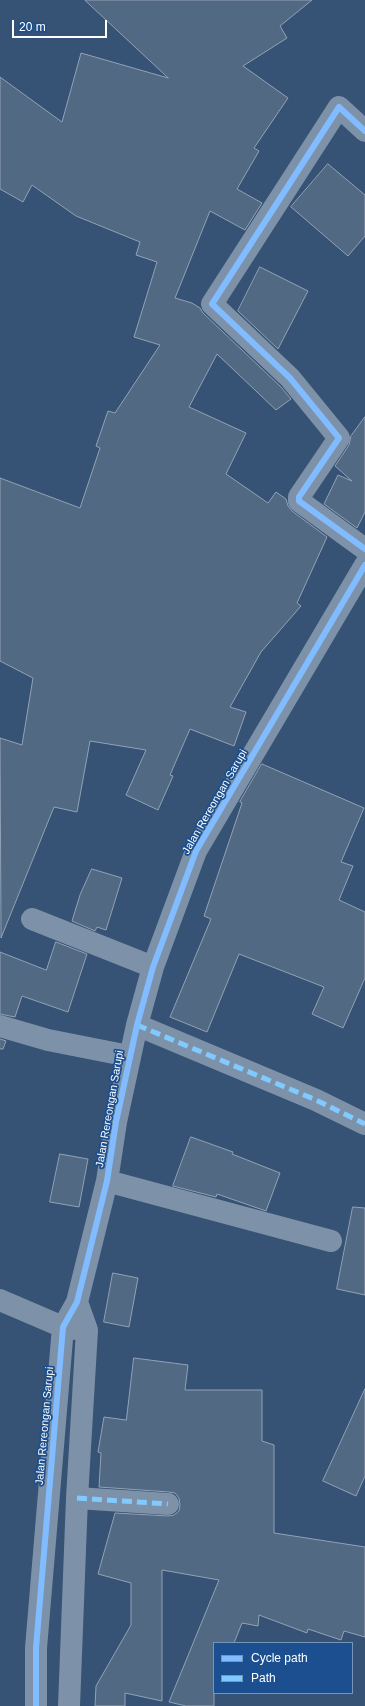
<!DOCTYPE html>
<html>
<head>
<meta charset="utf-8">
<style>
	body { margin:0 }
	#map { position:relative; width:365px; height:1706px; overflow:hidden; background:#365274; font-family:Helvetica,sans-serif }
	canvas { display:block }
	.legend { position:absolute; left:213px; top:1642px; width:140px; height:52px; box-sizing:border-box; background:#1b4f8f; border:1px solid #7695bc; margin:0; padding:5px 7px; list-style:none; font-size:12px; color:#fff }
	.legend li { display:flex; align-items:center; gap:8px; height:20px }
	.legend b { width:20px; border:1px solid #7695bc }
	.scale { position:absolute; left:12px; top:20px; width:95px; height:18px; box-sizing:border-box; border:2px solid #fff; border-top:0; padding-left:5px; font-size:12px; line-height:14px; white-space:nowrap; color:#fff; -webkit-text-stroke:3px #1b4f8f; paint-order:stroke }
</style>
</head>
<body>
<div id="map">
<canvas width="365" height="1706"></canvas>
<ul class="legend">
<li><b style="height:5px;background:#80bcff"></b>Cycle path</li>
<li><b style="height:5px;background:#80caff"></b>Path</li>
</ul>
<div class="scale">20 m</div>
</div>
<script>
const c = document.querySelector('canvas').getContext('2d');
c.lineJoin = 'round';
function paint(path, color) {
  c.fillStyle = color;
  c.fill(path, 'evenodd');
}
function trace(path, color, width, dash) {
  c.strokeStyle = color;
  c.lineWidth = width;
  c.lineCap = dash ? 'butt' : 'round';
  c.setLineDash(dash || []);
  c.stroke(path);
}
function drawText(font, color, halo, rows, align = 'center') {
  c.font = font + ' Helvetica,sans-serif';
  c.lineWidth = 3.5;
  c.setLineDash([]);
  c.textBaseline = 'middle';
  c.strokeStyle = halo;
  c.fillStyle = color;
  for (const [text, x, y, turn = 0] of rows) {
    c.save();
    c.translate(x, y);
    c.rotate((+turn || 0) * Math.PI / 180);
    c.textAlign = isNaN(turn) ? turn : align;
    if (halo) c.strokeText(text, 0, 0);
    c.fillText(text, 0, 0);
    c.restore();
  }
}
const building = new Path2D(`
	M85 0H312L280 26 287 38 243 66 288 98 254 148 259 151 237 189 262 203 245 230 210 211 175 298 192 303 200 308 203 313 281 387 291 399 276 410 217 354 189 407 246 433 226 474 268 503 276 492 286 499 288 506 292 511 327 537 297 603 301 606 261 652 230 707 246 712 234 746 190 729 170 775 173 776 158 810 126 795 146 750 90 741 77 812 54 807 1 938 0 738 22 745 33 678 0 661V478L80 508 100 448 96 446 108 411 115 413 160 345 134 337 157 262 136 255 140 242 76 216 32 185 23 202 0 189V77L62 122 81 53 168 78Z
	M328 164 365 195V236L348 256 291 207Z
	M260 267 308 291 278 349 238 311Z
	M365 417V512L357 528 324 504 338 475 352 481 335 466 349 445 351 436Z
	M262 764 364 808 341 862 353 866 339 900 365 912V978L343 1028 312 1014 324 987 239 954 207 1032 170 1017 211 919 204 916 242 803 240 802Z
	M92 869 122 878 106 930 97 927 95 931 72 921 80 895Z
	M56 942 87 954 68 1012 22 996 15 1017 0 1014V952L46 970Z
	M0 1039 6 1041 3 1049H0Z
	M191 1137 233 1152 232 1154 280 1173 266 1211 217 1194 216 1197 173 1186Z
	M60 1154 88 1159 79 1207 50 1202Z
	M353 1207 365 1208V1295L337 1289Z
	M113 1273 138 1278 129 1327 104 1322Z
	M134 1358 188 1365 185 1390H262V1441L274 1445V1533L365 1547V1637L344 1631 341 1640 308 1629 307 1633 259 1615 258 1626 242 1623 234 1643H214V1706H186L169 1702 219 1580 162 1570V1701L125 1693V1706H95L96 1686 131 1625V1583L98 1574 115 1513 168 1516 174 1515 179 1511 180 1505 179 1498 175 1493 169 1492 99 1487 101 1453 98 1452 104 1417 126 1420Z
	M365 1389V1476L356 1496 323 1481Z`);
const minor = new Path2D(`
	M365 131 339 107 212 304 290 378 339 438 299 497V501L365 549
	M32 919 153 967
	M137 1025 316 1100 365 1124
	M0 1026 48 1040 129 1056
	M107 1181 331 1241
	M0 1300 63 1327 77 1329
	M77 1498 168 1504
	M36 1706V1648L63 1327 77 1302 107 1181 116 1122 137 1025 153 967 196 851 365 565
	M69 1706 77 1498 87 1330 77 1302`);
const quiet = new Path2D(`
	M137 1025 316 1100 365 1124
	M77 1498 168 1504`);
const cycleway = new Path2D(`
	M365 131 339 107 212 304 290 378 339 438 299 497V501L365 549
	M36 1706V1648L63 1327 77 1302 107 1181 116 1122 137 1025 153 967 196 851 365 565`);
const streetNames = [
	["Jalan Rereongan Sarupi",215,802,-60],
	["Jalan Rereongan Sarupi",110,1109,-80],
	["Jalan Rereongan Sarupi",45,1426,-85]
];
paint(building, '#526984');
trace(building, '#92a2b6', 1);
trace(minor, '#7d92a8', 22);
trace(quiet, '#80caff', 5, [10, 5]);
trace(cycleway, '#80bcff', 6);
drawText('11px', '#fff', '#1b4f8f', streetNames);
</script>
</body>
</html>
